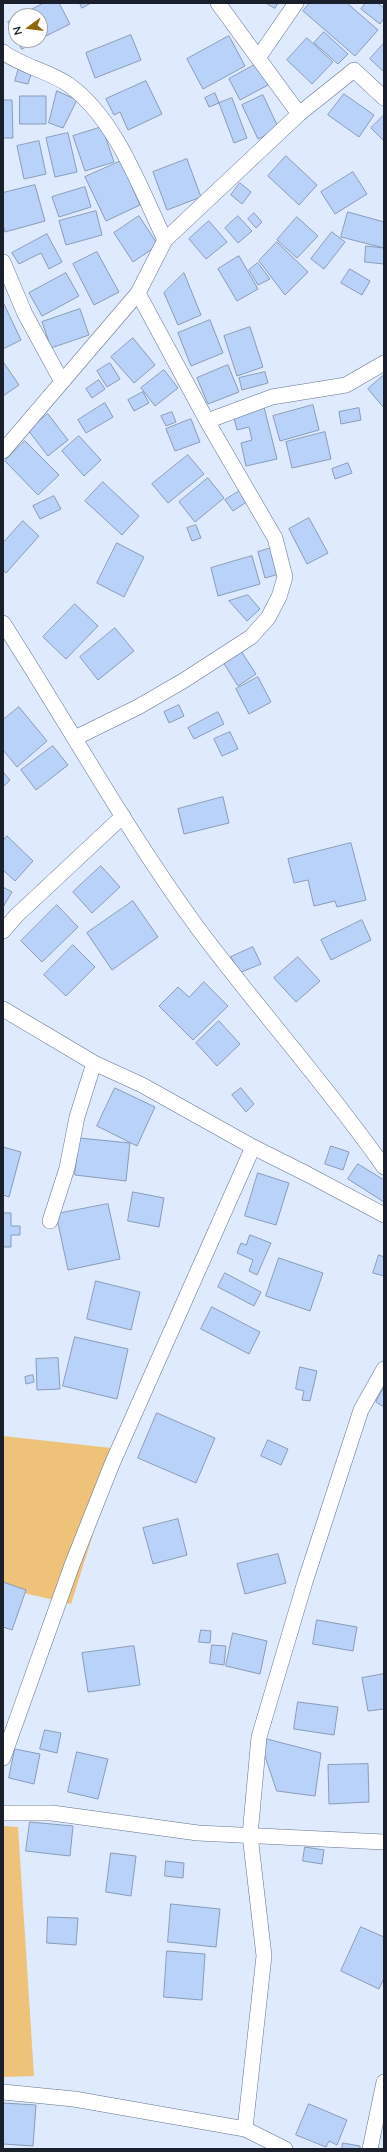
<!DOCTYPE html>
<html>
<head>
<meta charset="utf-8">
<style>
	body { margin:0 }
	#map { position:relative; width:387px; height:2152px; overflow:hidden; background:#deeafd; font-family:Mulish,sans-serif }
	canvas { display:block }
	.frame { position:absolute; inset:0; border:4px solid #19202c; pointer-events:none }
	.north { position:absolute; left:8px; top:8px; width:40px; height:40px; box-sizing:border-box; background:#fff; border:1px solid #a3a6ab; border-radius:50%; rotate:255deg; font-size:11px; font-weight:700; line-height:16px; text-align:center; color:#19202c }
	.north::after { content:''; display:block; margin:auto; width:14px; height:18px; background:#90660d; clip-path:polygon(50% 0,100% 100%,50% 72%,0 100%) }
</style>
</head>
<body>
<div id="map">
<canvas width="387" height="2152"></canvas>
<div class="frame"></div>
<div class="north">N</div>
</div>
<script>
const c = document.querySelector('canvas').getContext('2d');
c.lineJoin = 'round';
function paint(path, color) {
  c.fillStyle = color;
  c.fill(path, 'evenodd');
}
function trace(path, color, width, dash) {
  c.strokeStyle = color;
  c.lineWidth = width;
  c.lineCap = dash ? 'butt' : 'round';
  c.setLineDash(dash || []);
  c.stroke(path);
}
const green = new Path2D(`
	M3 1436 120 1449 71 1604 3 1588Z
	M3 1826 18 1827 34 2076 3 2077Z`);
const building = new Path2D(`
	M44 3H59L70 24 40 39V16H19Z
	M80 3H91L82 8Z
	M266 3H278L275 8Z
	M310 3H347L378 30 355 56 303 11Z
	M366 3H377L384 8V18L380 24 361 9Z
	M16 18V38L8 22Z
	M324 32 348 54 338 64 314 43Z
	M131 35 141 60 95 78 86 53Z
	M229 36 245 66 203 89 187 59Z
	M307 38 333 62 312 84 287 60Z
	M17 40H39L22 49Z
	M384 43V72L370 59Z
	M258 63 268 85 240 100 229 79Z
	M19 68 32 71 28 84 15 81Z
	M146 81 162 114 128 130 120 112 114 115 106 99Z
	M57 91 77 100 63 128 49 123Z
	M215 93 219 103 209 107 205 98Z
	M344 94 374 115 359 137 328 115Z
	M263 95 279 129 258 139 242 105Z
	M20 96H46V124H20Z
	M232 98 247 138 234 143 219 103Z
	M3 100H12L13 138H3Z
	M384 115V141L371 128Z
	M102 127 114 162 85 171 73 136Z
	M68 133 77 172 55 177 46 138Z
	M39 141 46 174 24 179 17 146Z
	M286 156 317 185 299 205 268 176Z
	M187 159 201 197 167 210 153 172Z
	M121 161 140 205 106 221 85 177Z
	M353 172 367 194 335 214 321 192Z
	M240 183 251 192 242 204 231 195Z
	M35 185 45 221 5 232 3 225V193Z
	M85 187 91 207 59 217 52 197Z
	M96 211 102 235 66 245 59 221Z
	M348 212 384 222V248L341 237Z
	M254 213 262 222 256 228 248 219Z
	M139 216 158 245 133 262 114 233Z
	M238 216 252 231 238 243 225 228Z
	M297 217 318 236 297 258 277 240Z
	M209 221 227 242 206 259 189 239Z
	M332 232 345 242 324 269 311 259Z
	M47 234 62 262 49 269 41 253 19 264 12 253Z
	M277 242 308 272 285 295 259 261Z
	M366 246 384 248V264L365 262Z
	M97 252 119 292 94 305 73 264Z
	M239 256 258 289 237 301 218 269Z
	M258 263 270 279 258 285 249 270Z
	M350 269 370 281 362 295 341 283Z
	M66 273 79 296 42 316 29 293Z
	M184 273 201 315 178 325 164 293Z
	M3 302 21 340 3 349Z
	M80 309 89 335 51 348 42 322Z
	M210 320 223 353 191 366 178 333Z
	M250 327 263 367 237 376 224 336Z
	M133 338 155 365 134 383 111 357Z
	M4 363 19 385 3 396V364Z
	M110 363 120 379 107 387 97 371Z
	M228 365 239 392 208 404 197 378Z
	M164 370 178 388 155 406 141 388Z
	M265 372 268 383 242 390 239 378Z
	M384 375V408L368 389Z
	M99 380 105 389 92 398 86 389Z
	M143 392 149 403 134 411 128 400Z
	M105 403 113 417 86 433 78 420Z
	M313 405 319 430 280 441 273 416Z
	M264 407 277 459 246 466 241 443 252 440 249 427 237 430 233 414Z
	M359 408 361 420 341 424 339 412Z
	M172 412 176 422 166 426 161 416Z
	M48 414 68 440 48 456 28 430Z
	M191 419 200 442 175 451 166 429Z
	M325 432 331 459 292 468 286 442Z
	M79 436 101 460 84 476 62 451Z
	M25 441 59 475 38 495 5 461Z
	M188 455 204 474 168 503 152 484Z
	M348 463 352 473 335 479 332 469Z
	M208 478 224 498 195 522 179 502Z
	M103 482 139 516 122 535 85 501Z
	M241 490 248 501 233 511 225 500Z
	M54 496 61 509 40 519 33 506Z
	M309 518 328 553 307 564 289 529Z
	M23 521 39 536 6 573 3 570V543Z
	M196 525 201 538 192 541 187 528Z
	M117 543 144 557 124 597 97 583Z
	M271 548 279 574 265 578 258 552Z
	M252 556 260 584 218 596 211 568Z
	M248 595 260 609 247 621 229 601Z
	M75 604 98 626 66 659 43 637Z
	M115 628 134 651 98 680 80 657Z
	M241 651 256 674 238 686 223 662Z
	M258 677 271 702 249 714 236 689Z
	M179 705 184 716 169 723 164 712Z
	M19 707 47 741 17 767 3 750V720Z
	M218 712 224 724 194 739 188 728Z
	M230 732 238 749 222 756 214 739Z
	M53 746 68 765 36 790 21 770Z
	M3 772 10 780 3 787Z
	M223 797 229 823 184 834 178 809Z
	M7 836 33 861 15 881 3 870V841Z
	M351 843 366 900 337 907 335 901 314 906 308 880 294 883 288 859Z
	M101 866 120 887 92 913 73 892Z
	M3 887 12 892 3 907Z
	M133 901 158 937 112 970 87 933Z
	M57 905 78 927 42 962 21 941Z
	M362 920 371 940 331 960 321 940Z
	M73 945 95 967 66 996 44 975Z
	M253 947 261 964 239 973 231 957Z
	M298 957 320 981 296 1002 274 978Z
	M204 982 228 1006 193 1040 159 1006 178 987 189 997Z
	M219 1021 240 1044 217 1066 196 1043Z
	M115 1088 155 1107 137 1146 97 1126Z
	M241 1088 254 1104 246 1112 232 1095Z
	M79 1138 130 1143 126 1181 75 1175Z
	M331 1146 349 1152 343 1170 325 1164Z
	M3 1147 21 1152 9 1197 3 1195Z
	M358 1164 384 1180V1202L348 1179Z
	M258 1173 289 1183 276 1225 245 1216Z
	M133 1192 164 1198 159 1227 128 1221Z
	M108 1204 120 1259 68 1270 56 1214Z
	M3 1213H11V1226H20V1235H11V1247H3Z
	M250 1235 271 1243 257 1275 249 1271 253 1260 237 1253 241 1243 246 1245Z
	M379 1255 384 1257V1276L373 1273Z
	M279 1258 323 1273 310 1311 266 1296Z
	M225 1273 261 1292 254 1306 218 1287Z
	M96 1281 140 1292 131 1330 87 1319Z
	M212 1307 260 1332 249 1354 201 1329Z
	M75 1337 128 1349 117 1399 63 1386Z
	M58 1358 60 1389 37 1390 36 1359Z
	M300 1367 317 1371 310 1401 302 1400 304 1391 296 1389Z
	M33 1375 34 1382 26 1384 25 1377Z
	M384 1387V1407L376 1402Z
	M157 1413 215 1438 196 1483 138 1458Z
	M268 1440 288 1449 281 1465 261 1456Z
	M178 1519 187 1555 153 1564 143 1528Z
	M278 1554 286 1583 245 1594 237 1564Z
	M3 1582 26 1590 12 1630 3 1627Z
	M317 1620 357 1627 353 1651 313 1644Z
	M201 1630 211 1631 210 1643 199 1642Z
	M233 1633 267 1641 260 1674 226 1666Z
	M212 1645 226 1646 224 1665 210 1663Z
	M134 1646 140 1685 88 1692 82 1653Z
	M384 1674V1709L368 1711 362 1678Z
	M298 1702 338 1707 334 1735 294 1729Z
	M45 1730 61 1733 57 1753 40 1749Z
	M259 1737 321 1753 315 1796 277 1791Z
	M15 1749 40 1754 34 1784 9 1778Z
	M77 1752 108 1759 98 1799 68 1792Z
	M368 1764 369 1802 329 1804 328 1765Z
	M30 1822 73 1826 70 1856 26 1851Z
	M305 1847 324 1850 322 1864 303 1861Z
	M111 1853 136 1856 131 1896 106 1892Z
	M166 1861 184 1863 183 1878 165 1876Z
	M171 1904 220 1909 216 1947 168 1942Z
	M48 1917 78 1918 76 1945 47 1943Z
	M361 1927 384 1937V1978L379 1989 341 1971Z
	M167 1951 205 1954 202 2000 164 1997Z
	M3 2103 36 2105 33 2146 3 2144Z
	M309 2104 347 2120 337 2145 329 2141 326 2147 296 2135Z
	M343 2143 360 2146V2149H342Z`);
const street = new Path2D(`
	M218 3 299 114
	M3 52C21 66 49 71 69 85 116 119 140 188 165 240
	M258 58 296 3
	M3 262 25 314 61 380
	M207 421 272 397 346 385 384 363
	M3 451 138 293 165 240 299 114 354 70 384 98
	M3 623C68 724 126 830 197 927 258 1009 326 1084 384 1167
	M75 738 138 707 183 681 251 637 268 618 279 597 285 577 275 538 207 421 138 293
	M3 931 16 916 123 816
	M3 1009 94 1063 142 1085 253 1147 307 1174 384 1215
	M50 1221 67 1168 77 1117 94 1063
	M3 1758 72 1565 112 1464 253 1147
	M3 1813H52L198 1833 384 1842
	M3 2092 74 2099 245 2129 285 2149
	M245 2129 264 1956 250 1835 259 1737 305 1582 361 1410 384 1369
	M370 2149 384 2082`);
paint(green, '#eec279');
paint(building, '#b8d2fa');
trace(building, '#889bb8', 1);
trace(street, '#61738f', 16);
trace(street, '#fff', 15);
</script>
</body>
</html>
